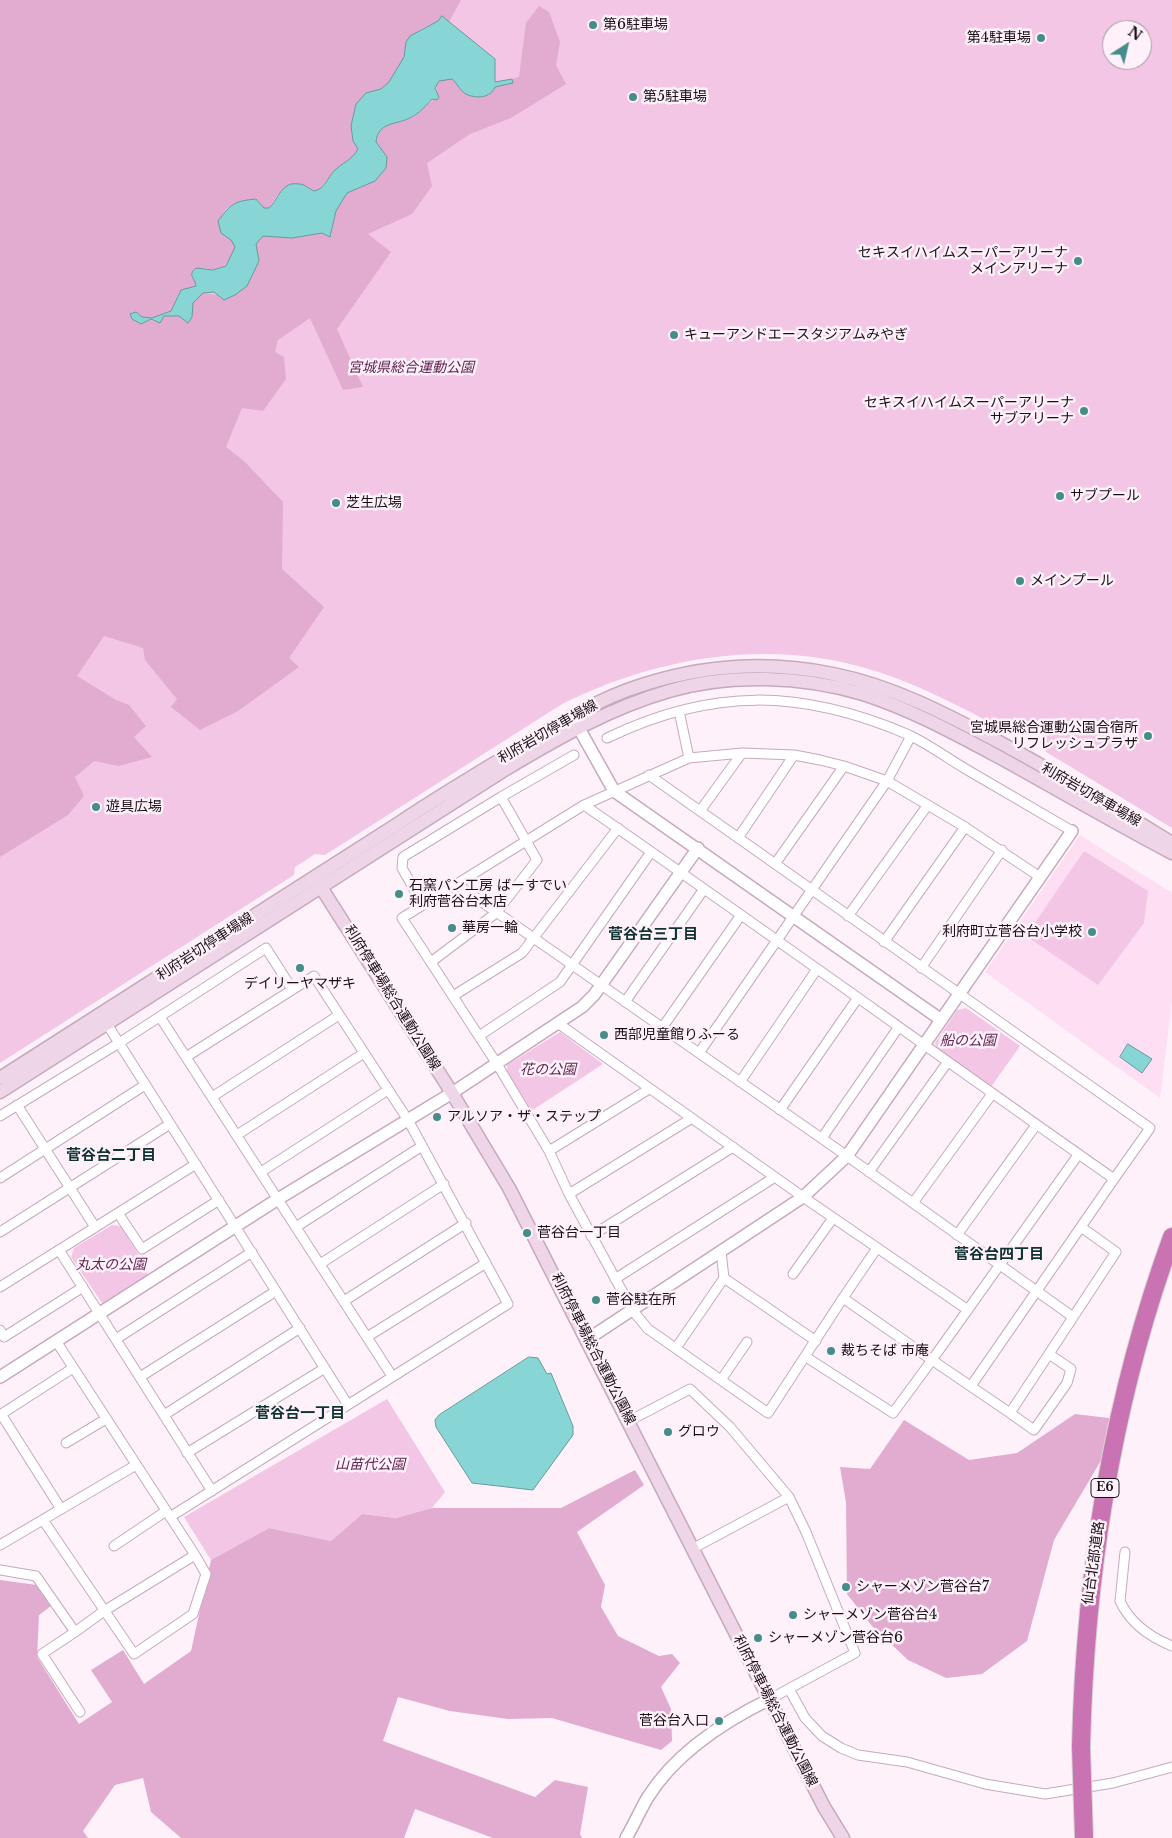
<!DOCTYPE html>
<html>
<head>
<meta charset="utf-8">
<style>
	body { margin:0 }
	#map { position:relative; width:1172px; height:1838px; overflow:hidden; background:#fef1fa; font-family:"Libre Baskerville",serif }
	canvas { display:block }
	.north { position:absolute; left:1102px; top:20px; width:50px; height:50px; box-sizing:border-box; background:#fef1fa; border:1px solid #a3979f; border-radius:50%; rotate:35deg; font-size:14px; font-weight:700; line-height:20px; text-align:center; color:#1a0f16 }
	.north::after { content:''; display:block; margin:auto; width:18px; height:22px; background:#458d8b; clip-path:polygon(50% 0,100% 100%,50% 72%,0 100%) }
</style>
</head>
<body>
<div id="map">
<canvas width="1172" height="1838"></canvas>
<div class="north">N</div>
</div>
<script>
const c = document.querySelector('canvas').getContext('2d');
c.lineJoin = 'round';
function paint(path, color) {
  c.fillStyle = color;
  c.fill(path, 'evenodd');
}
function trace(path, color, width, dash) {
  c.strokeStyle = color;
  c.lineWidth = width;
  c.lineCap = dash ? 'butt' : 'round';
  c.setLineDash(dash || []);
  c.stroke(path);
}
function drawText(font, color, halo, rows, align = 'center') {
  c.font = font + ' "Libre Baskerville","Noto Sans JP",serif';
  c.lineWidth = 5;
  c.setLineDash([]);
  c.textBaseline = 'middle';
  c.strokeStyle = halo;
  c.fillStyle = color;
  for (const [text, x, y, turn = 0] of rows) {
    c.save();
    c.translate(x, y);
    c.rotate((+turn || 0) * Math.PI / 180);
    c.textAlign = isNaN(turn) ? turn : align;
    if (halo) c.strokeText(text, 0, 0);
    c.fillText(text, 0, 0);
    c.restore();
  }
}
const built = new Path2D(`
	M1080 835 1172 893V1001L1160 1098 985 972Z`);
const green = new Path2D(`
	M182 0H1172V828L1046 752 1044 745 1047 738 1031 729 1016 736C976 715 936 693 893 677 782 636 666 653 562 704L325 855 315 854 295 867 294 875 0 1063V182ZM1112 30H1142V60H1112Z
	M1084 851 1148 891 1144 923 1098 985 1026 936Z
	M966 1008 1020 1046 991 1087 937 1051 935 1043 957 1010Z
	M560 1032 603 1064 531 1111 507 1072V1065Z
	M112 1225 121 1226 146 1267 148 1276 109 1303H102L71 1257 74 1248Z
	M387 1399 445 1492 432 1508 396 1518 362 1514 331 1541 269 1528 211 1560 184 1517Z`);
const forest = new Path2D(`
	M0 0H461L449 22 442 16 438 21 421 29 406 42 404 57 389 82 381 89 365 95 356 104 351 126 352 138 358 149 352 158 334 171 318 191 311 190 304 185 278 194 269 208H264L258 200 240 201 227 208 220 218 235 247C232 264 221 272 204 268L196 286 177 296 171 311 152 318 142 317 136 312 130 315 158 322 164 316H179L188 323 192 317 193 303 203 293 219 295 247 286 259 262 256 244 263 236 292 238 322 233 331 236 336 211 347 193 363 187 387 157 376 142C378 118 401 126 415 116 423 109 429 102 439 97L436 86C440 79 445 79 452 79L465 94 479 97 494 87 513 83 512 79 519 77 526 23 539 6 549 12 560 42 556 65 566 84 511 118 470 134 427 163 432 186 412 214 368 234 391 252 337 329 363 387 343 390 310 318 278 340 275 352 284 357 286 379 263 411 242 408 226 447 244 461 283 502 282 569 324 607 289 658 299 667 238 711 200 730 171 707 177 699 145 660 143 648 104 636 77 676 116 700 129 705 146 726 134 737 152 757 119 766 94 761 75 777 84 796 68 815 0 857Z
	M1075 1414 1125 1420 1054 1540 1027 1641 982 1674 946 1678 908 1660 872 1626 847 1594 846 1502 840 1467 870 1469 904 1420 969 1460 1017 1453Z
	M635 1470 644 1485 577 1532 605 1585 601 1607 618 1636 659 1656 672 1654 680 1663 661 1687 671 1709 672 1741 661 1750 552 1718 508 1719 450 1711 398 1697 383 1741 535 1797 555 1780 588 1787 580 1834 582 1838H493L415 1809 404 1838H181L151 1812 143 1778 115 1785 83 1831 88 1838H0V1580L37 1585 51 1606 39 1615 37 1657 79 1724 112 1702 91 1670 123 1650 144 1684 191 1651 211 1560 269 1528 331 1541 362 1514 396 1518 432 1508H561Z`);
const water = new Path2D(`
	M442 16 495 59V82L512 79 513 83 495 87C491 98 476 99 466 94 461 92 457 83 452 79L439 81 435 88 439 97 437 100 432 99C427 105 418 114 412 117 398 125 378 121 376 142L387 157 386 168 375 181 347 193 336 211 330 237 322 233 292 238 263 236 256 244 259 261 247 286 235 295 224 300 214 292 203 293 193 303 192 317 188 323 179 316H164L160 323 151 319 141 324 132 319 130 314 136 312 142 317 152 318 171 311 181 290 196 286C195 278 187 275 196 268L213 270 226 266 235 247 231 240 221 233 218 221C231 204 234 201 256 199L264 208H269C279 199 281 181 299 184 305 184 309 189 314 191 325 189 327 178 334 171 342 163 352 160 358 149L353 141 351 126 356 104 366 93 381 89 389 82 404 57 406 42 410 36 438 21Z
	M1128 1044 1152 1059 1142 1073 1120 1057Z
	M529 1357 538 1358 547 1374 551 1373 573 1426V1435L533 1490 472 1483 436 1427 435 1420 439 1415Z`);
const minor = new Path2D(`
	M679 711 689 758
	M607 738C712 687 802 689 909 735 928 744 946 757 964 768 1000 789 1036 810 1072 831
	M584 805C762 928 937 1055 1114 1179L1150 1128 649 775
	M700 811 742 753
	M738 838 794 755
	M775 864 844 766
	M456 884 847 1156 1073 1317
	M423 905 402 868 403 857 501 797 574 755
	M848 916 927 806
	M884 942 965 827
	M431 962 496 913 537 860 501 797
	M921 968 1002 850
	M453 996 522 953 618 828
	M625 1002 704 889
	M160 1017 392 1376
	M107 1024 348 1405
	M559 1024 803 1197 968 1310
	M662 1028 741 915
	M479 1036 560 982 651 852
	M699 1053 887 781 911 736
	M740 1082 817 969
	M212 1097 339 1015
	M17 1105 95 1227
	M780 1110 857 999
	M0 1116 119 1043 266 948 292 989
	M237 1135 364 1053
	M822 1138 898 1028
	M549 1151 649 1089
	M1078 1155 932 1360 1010 1413 1116 1252 1081 1227
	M261 1172 388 1090
	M869 1172 947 1063
	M0 1178 145 1085
	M569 1194 692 1118
	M913 1203 992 1094
	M118 1213 142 1249 219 1200
	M296 1227 422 1146
	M0 1232 170 1124
	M957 1235 1036 1125
	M591 1236 733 1147
	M59 1250 212 1491
	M721 1251 724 1278 816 1341
	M320 1264 444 1184
	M793 1274 833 1218
	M615 1279 775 1177
	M0 1287 196 1164
	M843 1298 877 1248
	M344 1301 466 1223
	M0 1330 4 1337 83 1287
	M367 1337 486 1263
	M116 1339 252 1252
	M676 1348 724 1278
	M806 1357 893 1413 932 1360 843 1298 768 1413 648 1329 633 1311 569 1194 549 1151 497 1064 402 918 584 805 689 758 742 753 794 755 820 760 844 766 887 781 965 827 1040 877
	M140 1377 276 1291
	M721 1380 747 1342
	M971 1386 1114 1179
	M1010 1413 1034 1430 1067 1383 1071 1369 1049 1354
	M1 1414 61 1509
	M0 1415 73 1368
	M164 1415 300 1328
	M629 1421 690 1389 730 1427 789 1497 806 1532 855 1653 770 1699
	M66 1443 106 1419
	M187 1453 325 1368
	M170 1517 508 1304 408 1120 314 976 186 1057
	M43 1520 134 1654 193 1614 206 1574 195 1555
	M0 1545 136 1465
	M114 1546 166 1511
	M692 1549 789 1497
	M1125 1552 1120 1601C1130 1623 1150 1637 1172 1646
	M0 1570 36 1576 75 1632 104 1611 195 1555 56 1341
	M75 1632 42 1654 80 1712
	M789 1689 805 1718 822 1736 841 1748 858 1755 907 1762 985 1784 1045 1794 1113 1783 1172 1767`);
const tertiary = new Path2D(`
	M572 716 614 791 940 1019
	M588 1339 803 1197 847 1156 1072 831
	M0 1377 278 1199 452 1093 582 1007 594 995 698 848
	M626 1838C634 1825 640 1810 648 1797 675 1754 725 1721 770 1699`);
const secondary = new Path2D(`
	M317 881 452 1093 509 1188 824 1807 843 1838
	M0 1078C133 993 266 908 399 823 438 797 478 773 518 749 558 724 597 699 642 685 704 665 770 661 833 674 893 686 946 714 999 742 1058 774 1115 808 1172 843
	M0 1092 506 769C558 738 610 708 669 691 729 673 803 676 863 694 910 709 954 733 997 756 1055 788 1113 822 1172 853`);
const motorway = new Path2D(`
	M1081 1747C1085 1573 1112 1401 1172 1237`);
const motorwayBridge = new Path2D(`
	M1081 1747 1084 1838`);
const markers = [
	[593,25,5,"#458d8b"],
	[1041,38,5,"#458d8b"],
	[633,97,5,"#458d8b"],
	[1078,261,5,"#458d8b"],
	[674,335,5,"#458d8b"],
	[1084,411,5,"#458d8b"],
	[1060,496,5,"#458d8b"],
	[336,503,5,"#458d8b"],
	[1020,581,5,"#458d8b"],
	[1148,736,5,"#458d8b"],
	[96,807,5,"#458d8b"],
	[399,894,5,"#458d8b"],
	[452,928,5,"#458d8b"],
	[1092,932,5,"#458d8b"],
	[300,968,5,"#458d8b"],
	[604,1035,5,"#458d8b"],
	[437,1117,5,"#458d8b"],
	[527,1233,5,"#458d8b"],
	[596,1300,5,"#458d8b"],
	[831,1351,5,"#458d8b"],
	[668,1432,5,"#458d8b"],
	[846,1587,5,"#458d8b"],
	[793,1615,5,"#458d8b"],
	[758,1638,5,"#458d8b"],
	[719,1721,5,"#458d8b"]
];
const shields = [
	[1105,1488,28]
];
const shieldNames = [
	["E6",1105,1488]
];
const poiNames = [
	["第6駐車場",603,25],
	["第4駐車場",1031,38,"right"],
	["第5駐車場",643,97],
	["セキスイハイムスーパーアリーナ",1068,253,"right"],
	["メインアリーナ",1068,269,"right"],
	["キューアンドエースタジアムみやぎ",684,335],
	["セキスイハイムスーパーアリーナ",1074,403,"right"],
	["サブアリーナ",1074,419,"right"],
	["サブプール",1070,496],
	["芝生広場",346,503],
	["メインプール",1030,581],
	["宮城県総合運動公園合宿所",1138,728,"right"],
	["リフレッシュプラザ",1138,744,"right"],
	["遊具広場",106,807],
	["石窯パン工房 ばーすでい",409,886],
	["利府菅谷台本店",409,902],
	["華房一輪",462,928],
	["利府町立菅谷台小学校",1082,932,"right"],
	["デイリーヤマザキ",300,984,"center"],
	["西部児童館りふーる",614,1035],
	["アルソア・ザ・ステップ",447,1117],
	["菅谷台一丁目",537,1233],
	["菅谷駐在所",606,1300],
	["裁ちそば 市庵",841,1351],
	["グロウ",678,1432],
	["シャーメゾン菅谷台7",856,1587],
	["シャーメゾン菅谷台4",803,1615],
	["シャーメゾン菅谷台6",768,1638],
	["菅谷台入口",709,1721,"right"]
];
const parkNames = [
	["宮城県総合運動公園",411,368],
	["船の公園",968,1041],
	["花の公園",548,1070],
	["丸太の公園",111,1265],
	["山苗代公園",370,1465]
];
const streetNames = [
	["利府岩切停車場線",548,732,-30],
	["利府岩切停車場線",1091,795,30],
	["利府岩切停車場線",205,947,-33],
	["利府停車場総合運動公園線",392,998,58],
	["利府停車場総合運動公園線",593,1349,63],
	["仙台北部道路",1094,1563,-82],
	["利府停車場総合運動公園線",775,1711,63]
];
const neighbourhoodNames = [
	["菅谷台三丁目",653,935],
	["菅谷台二丁目",111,1156],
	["菅谷台四丁目",999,1255],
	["菅谷台一丁目",300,1414]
];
paint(built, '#fddef3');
paint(green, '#f3c6e5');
paint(forest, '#e1acd0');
paint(water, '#87d6d5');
trace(water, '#669a9c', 1);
trace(minor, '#c7a9bd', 11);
trace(tertiary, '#c7a9bd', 14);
trace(secondary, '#c7a9bd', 15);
trace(motorway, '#d6d4d5', 20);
trace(minor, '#fff', 9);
trace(tertiary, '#fff', 11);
trace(secondary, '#efd5e8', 12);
trace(motorway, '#ca73b2', 18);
trace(motorwayBridge, '#d6d4d5', 20, []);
trace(motorwayBridge, '#ca73b2', 18);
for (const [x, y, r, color] of markers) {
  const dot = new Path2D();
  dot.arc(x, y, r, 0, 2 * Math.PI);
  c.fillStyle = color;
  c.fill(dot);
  trace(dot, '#fef1fa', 2);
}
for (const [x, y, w] of shields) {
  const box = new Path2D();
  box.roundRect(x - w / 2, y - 9.5, w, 19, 4);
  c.fillStyle = '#fef1fa';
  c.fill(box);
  trace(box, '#1a0f16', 1);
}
drawText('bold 12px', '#1a0f16', null, shieldNames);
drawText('14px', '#1a0f16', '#fef1fa', poiNames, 'left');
drawText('italic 14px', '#602251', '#fef1fa', parkNames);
drawText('14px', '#1a0f16', '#fef1fa', streetNames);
drawText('bold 15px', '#0f3232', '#fef1fa', neighbourhoodNames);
</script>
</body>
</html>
